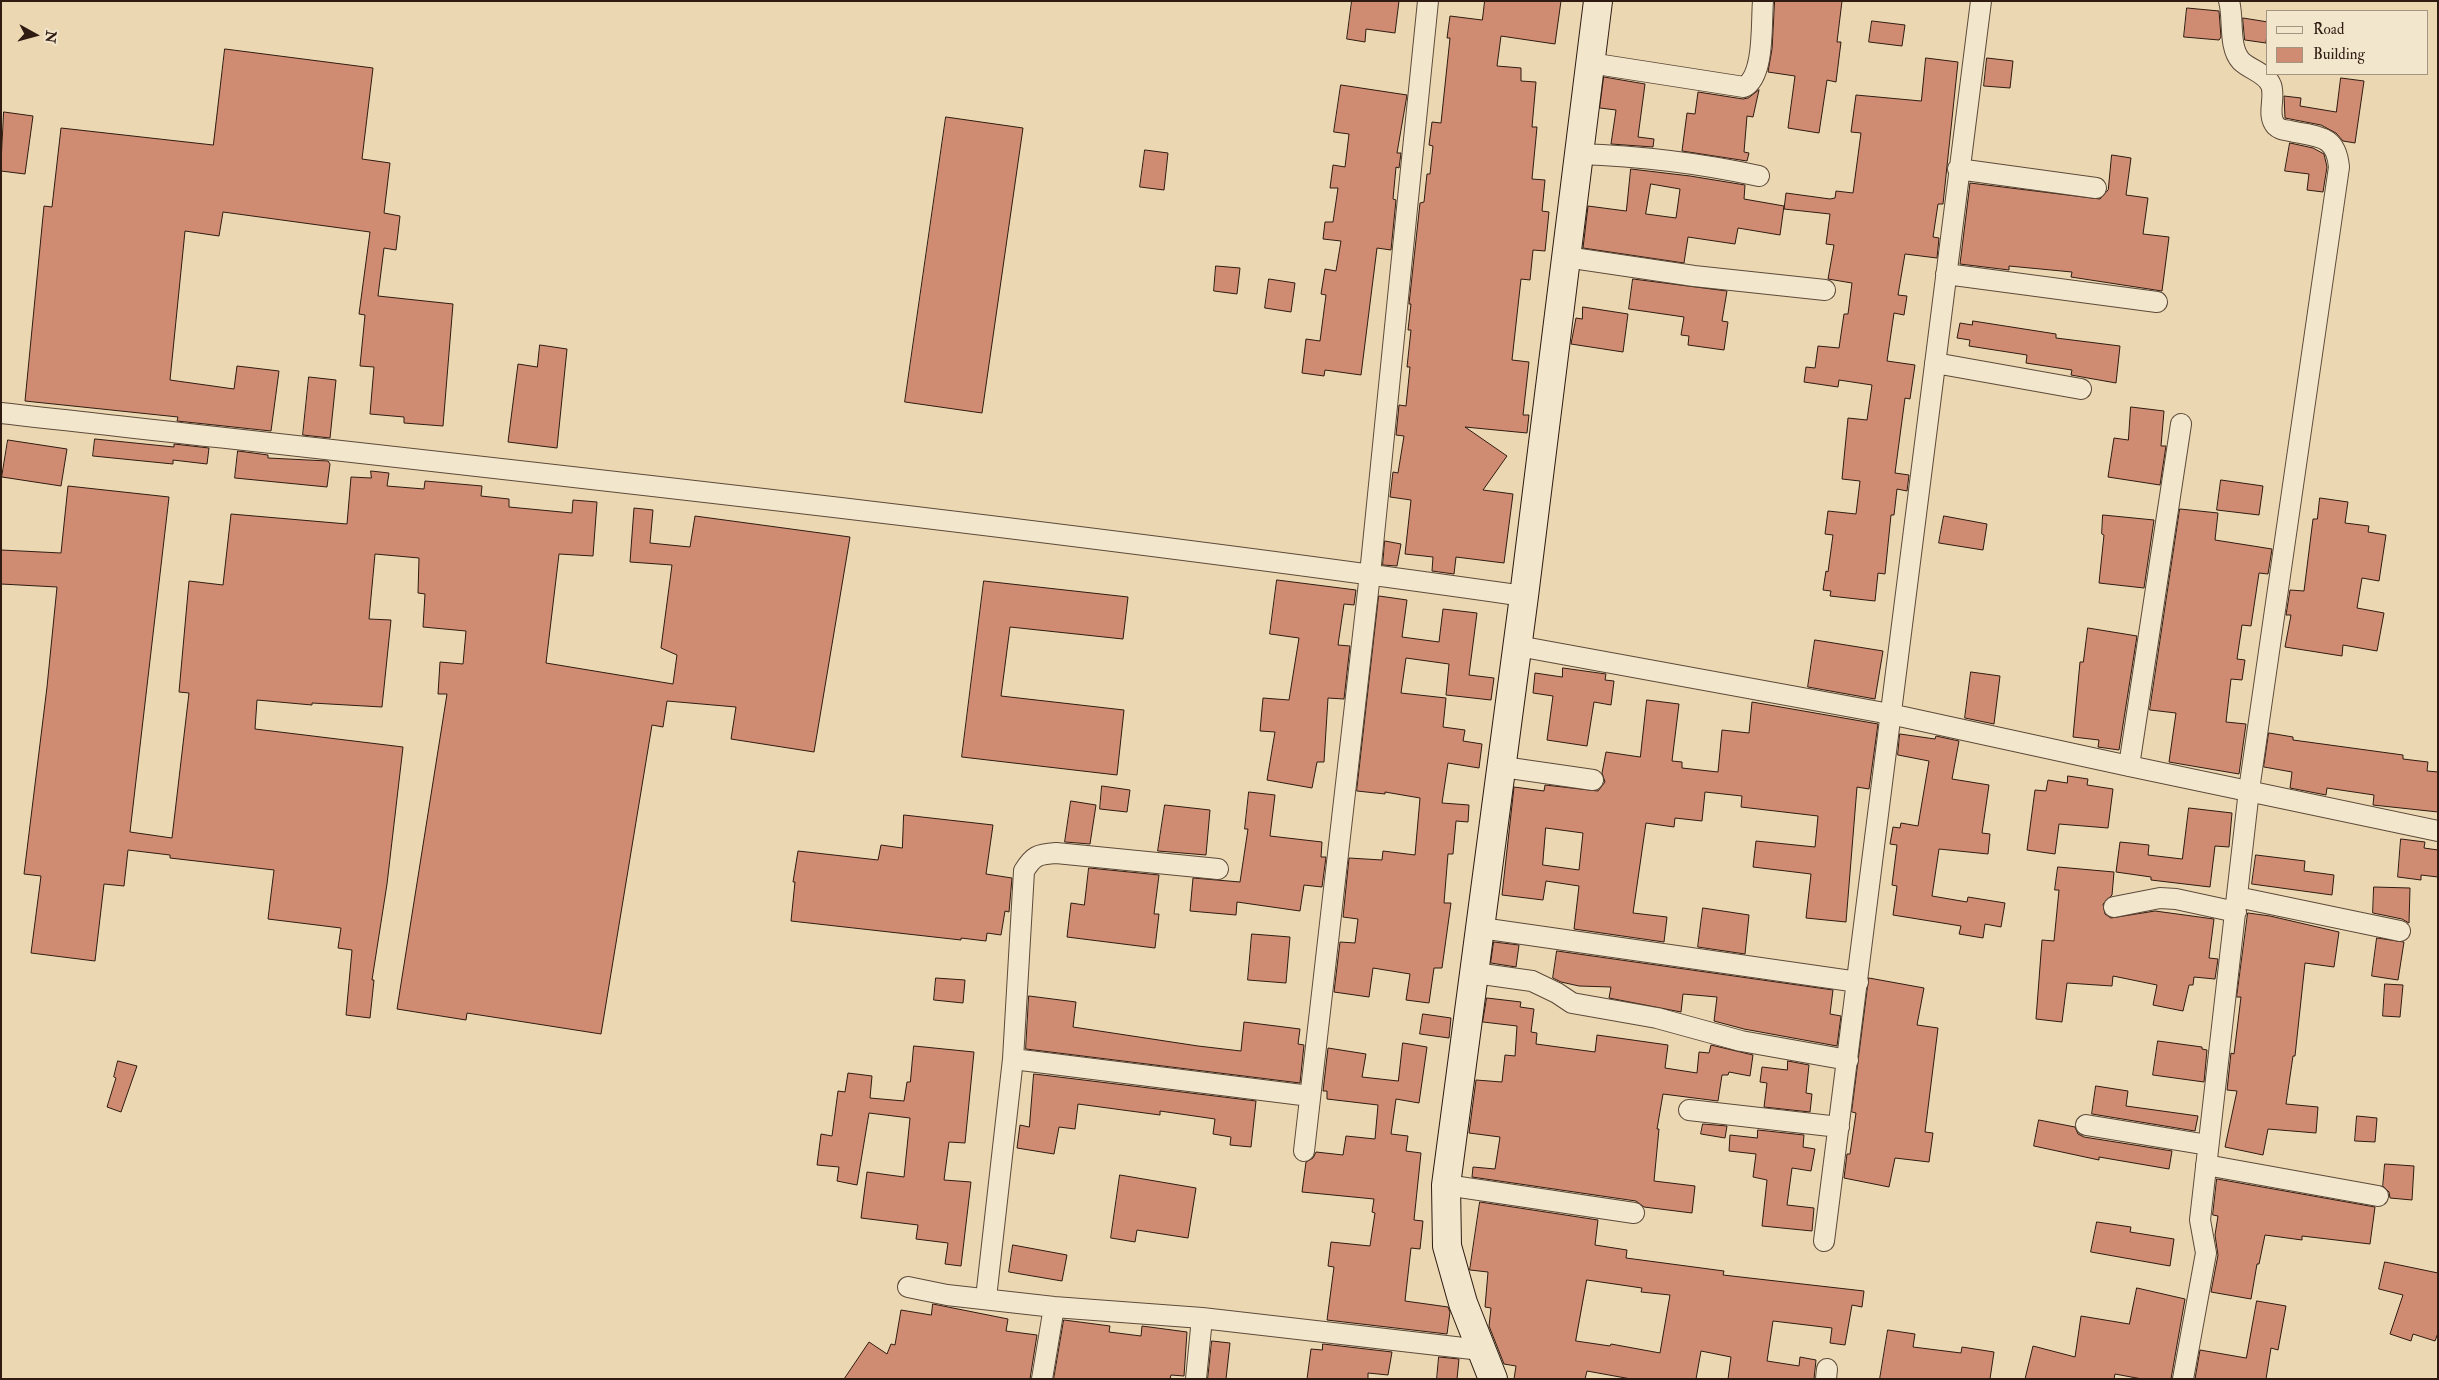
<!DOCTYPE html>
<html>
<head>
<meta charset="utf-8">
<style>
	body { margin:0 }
	#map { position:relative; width:2439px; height:1380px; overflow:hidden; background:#ebd8b2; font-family:"IM FELL Double Pica",serif }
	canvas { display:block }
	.frame { position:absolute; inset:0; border:2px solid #2f1b11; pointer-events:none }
	.legend { position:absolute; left:2266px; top:10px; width:162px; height:65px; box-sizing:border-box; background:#f2e6cd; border:1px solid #a49582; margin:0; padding:6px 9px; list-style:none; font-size:15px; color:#2f1b11 }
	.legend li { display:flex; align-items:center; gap:10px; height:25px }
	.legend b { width:25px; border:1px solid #a49582 }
	.north { position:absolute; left:10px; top:10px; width:50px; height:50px; -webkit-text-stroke:4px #f2e6cd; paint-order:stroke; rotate:97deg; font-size:14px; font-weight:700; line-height:20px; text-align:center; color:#2f1b11 }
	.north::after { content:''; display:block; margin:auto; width:18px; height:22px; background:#2f1b11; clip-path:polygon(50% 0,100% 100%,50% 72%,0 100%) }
</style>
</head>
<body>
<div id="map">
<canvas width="2439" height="1380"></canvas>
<div class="frame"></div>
<ul class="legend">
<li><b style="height:6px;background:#f2e6cd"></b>Road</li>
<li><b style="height:14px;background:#d08c72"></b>Building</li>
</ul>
<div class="north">N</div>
</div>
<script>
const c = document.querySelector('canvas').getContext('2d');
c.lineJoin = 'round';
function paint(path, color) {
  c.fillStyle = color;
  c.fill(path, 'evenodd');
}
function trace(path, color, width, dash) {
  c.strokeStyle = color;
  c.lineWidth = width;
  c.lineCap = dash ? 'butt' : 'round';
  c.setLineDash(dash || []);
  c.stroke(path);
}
const building = new Path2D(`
	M1352 1H1399L1395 33 1366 29 1365 42 1347 39Z
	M1485 1H1561L1555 44 1501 36 1497 66 1521 68V81L1536 82 1532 127H1537L1532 179 1545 180 1542 211 1549 212 1545 251 1533 250 1530 280 1521 279 1512 360 1529 362 1523 415H1529L1527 433 1465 427 1507 456 1483 490 1513 494 1504 563 1456 557 1454 574 1432 571 1433 557 1405 554 1411 500 1390 497 1393 472 1398 473 1404 436 1396 435 1399 405 1406 406 1410 367H1407L1411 330H1408L1411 304H1409L1420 203 1424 202 1427 174H1430L1433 146 1429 145 1432 122 1441 123 1450 38H1447L1450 16 1482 20Z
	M1775 1H1842L1837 42H1841L1836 82 1827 80 1819 133 1788 128 1795 76 1768 72 1772 49Z
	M2187 8 2219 11 2221 37 2219 40 2184 37Z
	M2243 18 2268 22 2266 43 2245 40Z
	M1872 21 1905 25 1902 46 1869 42Z
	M225 49 373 68 362 159 390 163 384 213 400 216 396 250 384 248 378 296 453 304 443 426 404 423V417L370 414 374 367 360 366 365 315 359 314 370 232 223 212 219 236 185 231 170 380 234 389 237 366 279 371 271 431 177 421 178 417 25 401 44 206 52 207 61 128 213 145Z
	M1926 58 1958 62 1943 204H1938L1933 237 1939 238 1937 258 1905 254 1898 295 1907 296 1904 315 1894 313 1887 361 1915 365 1910 399 1905 398 1895 473 1909 475 1907 491 1897 489 1894 515H1891L1885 574 1878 573 1875 601 1830 596 1831 591 1823 590 1826 571 1828 572 1833 535 1825 534 1828 511 1856 514 1860 481 1842 479 1848 418 1867 420 1872 385 1839 380 1838 387 1804 382 1806 367 1815 368 1818 346 1839 348 1844 314H1848L1852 283 1828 279 1834 245 1826 244 1830 214 1784 209 1786 193 1830 199 1835 198 1836 191 1853 193 1861 133 1851 132 1856 95 1921 101Z
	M1987 58 2013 61 2010 88 1984 86Z
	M1604 77 1645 84 1638 137 1654 139 1653 147 1611 144 1616 110 1600 108Z
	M2341 78 2364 81 2355 143 2343 141 2336 133 2321 125 2285 118 2284 96 2301 98 2300 106 2336 112Z
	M1341 85 1407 95 1397 153H1401L1399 168 1396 167 1393 199 1396 200 1391 250 1377 248 1361 375 1325 370 1324 376 1302 373 1306 339 1320 341 1326 295 1321 294 1325 269 1336 271 1341 241 1323 239 1325 222H1333L1338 188H1330L1333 165 1345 167 1349 134 1334 132Z
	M1759 90 1753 117 1747 116 1744 152 1749 153 1747 161 1682 151 1687 113 1695 114 1698 92 1743 99 1748 98Z
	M4 112 33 116 25 174 1 171Z
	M946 117 1023 128 982 413 905 402Z
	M2290 143 2313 148 2324 154 2327 167 2323 192 2307 190 2309 174 2285 171Z
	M1145 150 1168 153 1164 190 1140 187Z
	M2112 155 2131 158 2126 195 2148 198 2143 234 2169 237 2162 291 2071 277 2072 272 2009 266V270L1960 264 1970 183 2100 199 2108 190Z
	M1631 169 1690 176 1745 185 1744 199 1784 206 1780 235 1738 228 1735 244 1688 237 1684 263 1583 248 1588 206 1626 211ZM1651 184 1680 189 1676 218 1646 214Z
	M1216 266 1240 268 1237 294 1214 291Z
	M1269 279 1295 283 1291 312 1265 308Z
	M1633 279 1727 291 1722 321 1728 322 1724 350 1688 345 1689 336 1681 335 1684 317 1629 309Z
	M1583 307 1628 314 1623 352 1571 344 1576 318 1582 319Z
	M1973 321 2056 334V338L2120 346 2116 383 2071 375 2072 370 2026 363 2027 355 1969 346 1970 340 1957 338 1960 323 1972 325Z
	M540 345 567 349 557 448 508 442 518 364 537 367Z
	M309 377 336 380 330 438 303 435Z
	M2131 407 2164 411 2161 446H2166L2160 485 2108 477 2114 438 2128 440Z
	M95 439 174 447V444L209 448 207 464 173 460V464L93 456Z
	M8 440 67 449 61 486 2 477Z
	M238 451 268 455V458L328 461 330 464 327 487 235 478Z
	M371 471 389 473 387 486 424 489 425 481 482 486 481 496 509 499V507L572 513 573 500 597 502 593 556 559 554 546 663 673 684 677 655 661 648 672 565 630 562 634 508 653 510 650 543 690 547 695 516 850 537 814 752 731 739 736 707 667 701 663 727 652 725 601 1034 467 1013 466 1020 397 1009 447 694H438L440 662 463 664 466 631 423 627 425 594 418 593 419 558 375 554 369 619 391 620 382 707 312 703V705L257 700 255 729 403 747 387 884 372 980H374L370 1018 346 1015 352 950 338 948 341 928 268 919 274 870 170 858V855L128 850 124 886 104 884 95 961 31 953 41 876 24 874 47 687 57 587 1 584V550L61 553 68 486 169 497 130 832 172 838 189 693 179 692 189 581 223 585 231 514 347 524 351 477 371 478Z
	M2221 480 2263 486 2259 515 2217 510Z
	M2320 498 2348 502 2345 523 2369 526 2368 532 2386 535 2379 581 2362 578 2357 608 2384 613 2377 651 2343 645 2342 656 2285 647 2291 615H2286L2290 590 2304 591 2313 519H2317Z
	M2180 509 2218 513 2215 540 2272 549 2268 574 2259 573 2251 626 2242 625 2237 659 2245 660 2242 680 2231 679 2226 722 2246 724 2239 774 2169 762 2176 713 2150 710Z
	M2103 515 2154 520 2144 588 2099 583 2104 535 2102 534Z
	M1944 516 1987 524 1983 550 1939 543Z
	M1385 541 1401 544 1397 566 1383 565Z
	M1277 580 1356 590 1354 605 1344 604 1338 645 1350 646 1344 699 1328 698 1324 762H1317L1312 788 1267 780 1275 732 1260 731 1263 698 1289 700 1299 638 1270 634Z
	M984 581 1128 597 1123 639 1010 627 1001 696 1124 710 1117 775 962 757Z
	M1379 596 1407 600 1402 637 1439 642 1443 609 1477 613 1469 675 1494 678 1491 700 1446 695 1449 664 1406 658 1401 693 1446 698 1443 727 1465 730 1463 741 1482 744 1479 768 1448 763 1442 803 1469 805 1468 822 1456 821 1453 854H1448L1444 903H1451L1442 968H1434L1429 1003 1406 1000 1410 974 1373 968 1369 997 1334 992 1340 942 1355 943 1358 919 1343 917 1349 858 1382 860 1383 851 1415 855 1420 798 1385 792V794L1357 791Z
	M2088 628 2137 636 2119 750 2098 747 2099 740 2073 737 2080 662H2083Z
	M1815 640 1883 651 1875 699 1808 687Z
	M1563 668 1606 674 1605 680 1614 681 1611 705 1594 702 1587 746 1547 740 1553 696 1533 693 1535 673 1562 677Z
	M1971 672 2000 676 1994 724 1965 718Z
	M1647 700 1679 704 1672 761 1682 762V768L1718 772 1722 730 1749 733 1752 702 1878 724 1869 789 1857 787 1846 922 1806 918 1811 874 1753 867 1756 841 1815 847 1818 816 1741 807 1742 796 1705 792 1702 821 1675 818 1674 827 1646 823 1633 913 1667 917 1664 942 1574 929 1579 886 1546 881 1543 900 1502 895 1514 787 1544 791 1545 785 1598 791 1605 782 1602 773 1606 752 1640 757ZM1546 828 1583 833 1579 870 1543 865Z
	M2269 733 2293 737V740L2403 755V759L2428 762 2427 771 2438 772V812L2373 805 2374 795 2327 788 2326 795 2290 788 2292 772 2264 767Z
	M1900 734 1935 739 1936 736 1959 741 1952 779 1989 785 1982 833 1990 834 1988 854 1939 849 1932 896 1967 902 1968 897 2005 903 2001 927 1985 924 1983 938 1959 934 1961 926 1893 915 1897 886 1892 885 1897 845 1890 844 1893 827 1900 828 1901 823 1918 826 1929 761 1898 755Z
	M2068 776 2088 779 2087 785 2113 789 2108 828 2059 824 2055 854 2027 850 2035 790 2046 791 2048 780 2067 783Z
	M1102 786 1130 790 1127 812 1100 809Z
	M1249 792 1275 795 1270 836 1322 842 1321 857H1326L1322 887 1304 885 1300 911 1237 902 1236 915 1190 911 1193 878 1240 882 1248 829H1245Z
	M1071 801 1096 805 1090 844 1065 842Z
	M1165 805 1210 810 1206 855 1158 851Z
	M2189 808 2232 813 2229 847 2215 846 2210 887 2151 880V877L2116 872 2120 842 2149 845 2148 855 2182 859Z
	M904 815 993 825 986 874 1012 878 1009 912 1005 911 1001 935 987 933 986 941 961 938V940L791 921 795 882H793L798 851 878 860 881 845 902 848Z
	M2401 839 2425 842 2424 848 2438 850V877L2421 875V880L2398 877Z
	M2256 855 2305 861 2304 871 2334 875 2332 895 2252 884Z
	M2058 867 2114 872 2112 895 2103 904 2105 914 2111 918 2155 911 2214 919 2209 958 2218 959 2215 979 2194 977 2193 985H2189L2183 1011 2153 1005 2157 985 2113 976 2112 986 2067 983 2062 1022 2036 1019 2042 940 2054 941 2059 890H2055Z
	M1089 868 1159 875 1154 914H1159L1155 948 1067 937 1071 903 1084 905Z
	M2374 887 2410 888 2409 923 2402 919 2373 913Z
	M1703 908 1749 915 1745 954 1698 947Z
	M2248 913 2270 916 2339 932 2334 967 2305 963 2295 1056H2293L2286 1104 2318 1107 2316 1133 2268 1129 2263 1155 2225 1147 2237 1091 2227 1090 2231 1053 2234 1054 2241 997H2237Z
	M1252 934 1290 937 1286 983 1248 980Z
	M2377 938 2404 942 2398 980 2372 976Z
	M1494 942 1519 945 1516 967 1491 963Z
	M1557 951 1833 990 1830 1014 1841 1016 1837 1046 1744 1029 1714 1021 1717 997 1683 994 1681 1012 1609 998 1611 987 1579 986 1561 982 1553 978Z
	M936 978 965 980 963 1003 934 1000Z
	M1869 978 1924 988 1917 1025 1938 1028 1925 1132 1933 1133 1929 1162 1895 1158 1889 1187 1844 1178 1847 1154H1850L1856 1113 1852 1112Z
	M2385 984 2403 985 2400 1017 2383 1016Z
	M1029 996 1076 1002 1073 1027 1198 1046 1241 1051 1244 1022 1300 1029 1298 1044 1304 1045 1300 1083 1026 1049Z
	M1487 998 1521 1002 1520 1007 1534 1009 1531 1032 1537 1033 1536 1044 1595 1052 1597 1035 1668 1045 1665 1068 1697 1073 1699 1052 1709 1053 1711 1045 1753 1055 1750 1076 1729 1072 1728 1075H1722L1718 1101 1663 1094 1657 1129H1659L1654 1181 1695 1186 1692 1213 1644 1207 1636 1201 1472 1177 1473 1167 1495 1169 1500 1137 1469 1133 1476 1080 1502 1082 1505 1055 1515 1056 1517 1026 1483 1022Z
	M1423 1014 1451 1018 1449 1038 1420 1034Z
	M2158 1041 2202 1047V1049L2207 1050 2204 1082 2153 1075Z
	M1403 1043 1427 1047 1419 1103 1396 1099 1391 1134 1408 1136 1406 1151 1421 1153 1414 1220 1423 1221 1420 1249 1411 1248 1405 1301 1448 1307 1450 1312 1447 1334 1327 1320 1334 1267 1328 1266 1331 1242 1370 1246 1375 1213 1372 1212 1374 1199 1302 1192 1306 1162 1313 1158 1316 1152 1343 1155 1346 1136 1375 1139 1378 1105 1327 1099V1091H1323L1328 1048 1366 1054 1362 1077 1398 1081Z
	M914 1046 974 1052 965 1143 949 1142 944 1180 971 1182 961 1266 945 1264 948 1243 916 1239 918 1225 861 1218 867 1172 904 1177 910 1118 869 1113 857 1185 837 1181 839 1167 817 1165 821 1134 832 1136 838 1091 845 1092 848 1073 872 1076 870 1098 904 1101 907 1082H910Z
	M118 1061 137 1066 121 1112 107 1107 116 1078 114 1077Z
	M1788 1061 1809 1065 1806 1093 1812 1094 1810 1112 1764 1107 1767 1083 1760 1082 1762 1067 1787 1070Z
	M1034 1074 1256 1101 1251 1147 1230 1145 1231 1137 1213 1134 1215 1119 1160 1111V1115L1078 1104 1075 1129 1059 1127 1054 1154 1017 1148 1020 1125 1029 1127Z
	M2096 1086 2128 1091 2126 1106 2198 1116 2195 1131 2092 1114Z
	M2357 1116 2377 1118 2375 1142 2355 1141Z
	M2039 1120 2075 1127 2078 1134 2084 1137 2172 1151 2169 1169 2099 1157V1160L2034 1146Z
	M1703 1124 1727 1126 1725 1138 1701 1134Z
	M1758 1130 1804 1135 1803 1147 1815 1149 1811 1171 1792 1168 1787 1205 1814 1208 1812 1231 1762 1226 1767 1180 1753 1177 1756 1154 1729 1151 1730 1135 1757 1138Z
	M2385 1164 2414 1166 2412 1200 2390 1198 2389 1192 2383 1186Z
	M1120 1175 1196 1188 1188 1238 1137 1230 1135 1242 1111 1238Z
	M2217 1179 2375 1207 2370 1244 2302 1236V1240L2265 1235 2259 1264H2257L2251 1299 2211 1292 2218 1255 2215 1235 2218 1216 2213 1215Z
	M1480 1202 1598 1220 1595 1245 1627 1250 1626 1258 1724 1271 1723 1275 1864 1291 1862 1307 1852 1305 1845 1345 1830 1343 1832 1328 1773 1321 1767 1361 1799 1366 1800 1357 1816 1360 1814 1379H1728L1731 1357 1701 1351 1696 1379H1631L1587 1371 1585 1379H1514L1516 1366 1504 1364 1489 1326 1491 1308 1485 1307 1488 1272 1470 1270ZM1587 1280 1642 1288 1641 1292 1670 1295 1660 1353 1611 1344 1610 1346 1576 1341Z
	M2097 1222 2131 1227 2130 1232 2174 1239 2170 1266 2091 1252Z
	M1013 1245 1067 1255 1062 1281 1009 1272Z
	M2385 1262 2438 1273V1333L2435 1341 2413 1334 2411 1341 2390 1334 2403 1295 2379 1289Z
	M2137 1288 2185 1299 2171 1379H2142L2115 1374 2114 1379H2025L2033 1346 2075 1357 2081 1316 2129 1324Z
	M2257 1301 2286 1306 2278 1350 2271 1348 2266 1379H2195L2200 1350 2246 1358Z
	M933 1304 1008 1319 1006 1331 1037 1335 1030 1379H844L869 1342 887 1354 891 1344 895 1345 901 1310 931 1315Z
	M1064 1320 1110 1326 1109 1332 1141 1336 1142 1326 1187 1332 1184 1376 1171 1375 1170 1379H1054Z
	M1888 1330 1915 1334 1913 1347 1961 1353 1962 1347 1994 1352 1990 1379H1880Z
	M1212 1341 1230 1343 1226 1379H1208Z
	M1323 1344 1392 1352 1388 1375 1368 1373V1379H1307L1311 1349 1322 1350Z
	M1439 1357 1459 1359 1457 1379H1437Z`);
const street = new Path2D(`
	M1590 63 1744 87C1765 76 1761 23 1763 1
	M1579 154C1640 156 1699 163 1759 176
	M1958 169 2096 188
	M1566 257 1694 276 1825 290
	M1946 274 2157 302
	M1935 363 2081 389
	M1 413C509 470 1018 524 1524 596
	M1518 646 1890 714 2129 766 2438 831
	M2129 766 2181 424
	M1503 767 1593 780
	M2237 897 2400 931
	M2114 907 2160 898 2176 899 2236 912
	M1481 928 1858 982
	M1475 973 1532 981 1557 993 1572 1003 1657 1018 1741 1041 1848 1060
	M1013 1059 1310 1096
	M1689 1110 1839 1127
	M2086 1125 2208 1145
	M1304 1151 1370 574 1428 1
	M2206 1165 2378 1196
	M1446 1185 1634 1213
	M1824 1241 1981 1
	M908 1287 947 1295 1054 1307 1202 1318 1481 1350
	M986 1298 1013 1059 1024 871C1033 856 1038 854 1056 853L1218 869
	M1042 1379 1054 1307
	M1196 1379 1202 1318
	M1826 1379 1827 1369
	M2183 1379 2206 1253 2200 1220 2249 790 2339 167C2336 134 2317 137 2290 131 2285 130 2280 130 2276 126 2266 115 2276 98 2271 85 2265 72 2250 70 2241 61 2228 47 2234 18 2229 1`);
const secondary = new Path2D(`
	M1493 1379 1463 1303 1447 1246 1446 1185 1524 596 1598 1`);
paint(building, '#d08c72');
trace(building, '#2f1b11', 1);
trace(street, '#5e4a39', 22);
trace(secondary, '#2f1b11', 30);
trace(street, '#f2e6cd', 20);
trace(secondary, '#f2e6cd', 28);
</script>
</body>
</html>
